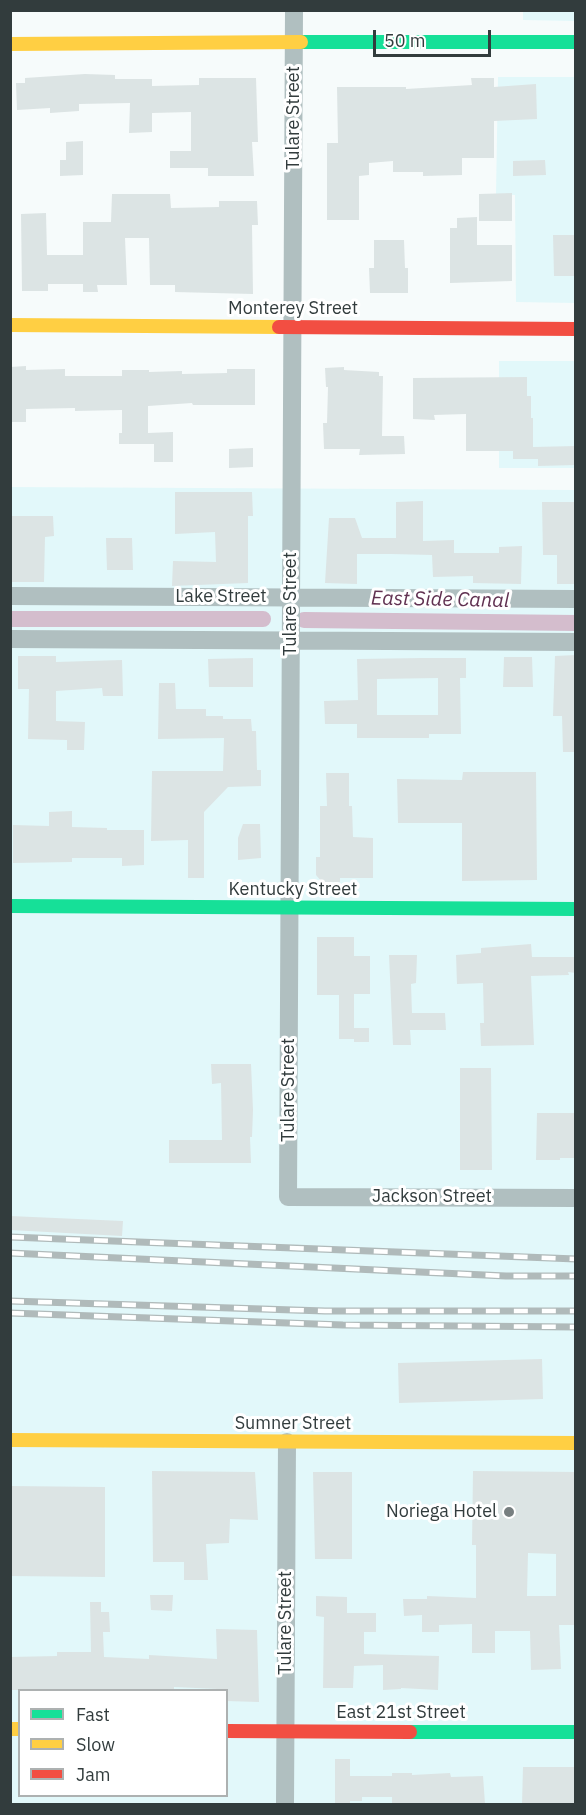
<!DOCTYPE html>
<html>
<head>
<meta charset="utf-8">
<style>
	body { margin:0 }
	#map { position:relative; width:586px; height:1815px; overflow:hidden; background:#f6fbfb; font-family:"IBM Plex Sans",sans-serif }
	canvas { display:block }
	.frame { position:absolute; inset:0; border:12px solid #323c3d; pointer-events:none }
	.legend { position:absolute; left:18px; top:1689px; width:210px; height:108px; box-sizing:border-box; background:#fff; border:2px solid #adb1b1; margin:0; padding:8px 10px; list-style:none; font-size:18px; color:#323c3d }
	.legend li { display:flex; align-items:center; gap:12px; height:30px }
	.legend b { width:30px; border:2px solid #adb1b1 }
	.scale { position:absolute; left:373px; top:30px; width:118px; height:27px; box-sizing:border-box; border:3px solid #323c3d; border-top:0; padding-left:8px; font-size:18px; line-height:21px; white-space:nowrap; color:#323c3d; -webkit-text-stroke:4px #fff; paint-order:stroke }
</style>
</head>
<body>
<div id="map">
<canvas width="586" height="1815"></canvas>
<div class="frame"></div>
<ul class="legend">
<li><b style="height:8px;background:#16e098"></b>Fast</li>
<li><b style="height:8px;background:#ffcf43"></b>Slow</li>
<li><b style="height:8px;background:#f24e42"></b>Jam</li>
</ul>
<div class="scale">50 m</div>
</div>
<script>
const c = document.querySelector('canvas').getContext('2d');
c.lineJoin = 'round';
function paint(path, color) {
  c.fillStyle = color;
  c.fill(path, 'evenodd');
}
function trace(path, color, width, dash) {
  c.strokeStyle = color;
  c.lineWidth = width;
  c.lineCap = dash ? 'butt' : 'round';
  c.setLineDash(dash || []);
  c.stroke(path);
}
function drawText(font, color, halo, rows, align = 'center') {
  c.font = font + ' "IBM Plex Sans",sans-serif';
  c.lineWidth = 6;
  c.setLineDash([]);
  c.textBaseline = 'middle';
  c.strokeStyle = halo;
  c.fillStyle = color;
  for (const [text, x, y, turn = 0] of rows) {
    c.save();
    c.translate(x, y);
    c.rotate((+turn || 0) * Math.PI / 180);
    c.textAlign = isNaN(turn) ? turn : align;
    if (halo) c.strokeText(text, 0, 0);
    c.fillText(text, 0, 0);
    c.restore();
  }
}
const built = new Path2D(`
	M523 11H575V21L523 20Z
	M498 77H575V303L516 302 515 195 496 194Z
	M499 361H575V468H499Z
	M10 487 575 490V1804H11ZM20 1690H226V1796H20Z`);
const canal = new Path2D(`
	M10 619H263
	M304 620 576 623`);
const building = new Path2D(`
	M85 74 115 75V79H152V86L199 85V78H256L258 142H252L254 176H208V168H170V151H191V112L152 113V132L129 133 130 103 79 104V111L50 113V108L17 110 16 83H25V78Z
	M471 78H494V87L536 84 537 119 494 121V158H462V175L423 176V172H393V161L369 163V175L359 176V220H327V143H338L337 87H406V89L472 85Z
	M83 141V175L60 176V160H66V142Z
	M545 160 546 175 513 176V161Z
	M512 193V221H479V194Z
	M112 194H170L171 208 219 207V201H257L258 225H252L253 294 175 292V285H150L149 238H125L127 285H97L98 292H83V284H48V291H22L21 214 46 213 47 255H83V222H111Z
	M477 217V245H512V281L450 283V228H457V218Z
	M553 235H576V276H554Z
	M374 240H404L405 268H408V293H370L369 268H374Z
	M26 366V370L65 369V376H122V370H149V372L182 371V374L227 373V369H255V405H193L192 403 148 406V433L173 432V462H154V444H119V433H122V410L75 411V408L26 409V422H10V367Z
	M344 367V370L379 372V376H383L382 436H404L405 454 359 455 360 449H324L323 423H327L328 387H326L325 368Z
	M527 377V396H531V418H533V447L576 446V465L538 466V459H513V451H466V414L434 415 435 420 413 419V378Z
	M253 448V467L229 468V449Z
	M175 492H252L253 516H248V583L172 586 173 561 216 562 215 532 175 534Z
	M423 501V541L454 540V553H499V547L522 546 521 584 473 583V576L433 577 432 555 391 554H357V584L325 583 329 518H355L362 538H396V502Z
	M542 502H576V584H557V555H543Z
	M10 516H53L54 536 45 537 44 582H10Z
	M106 538H132L133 570H107Z
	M576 655V752H563L562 716H553L555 656Z
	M18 656H56V662L122 660 123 696H103L102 688 56 691V721L85 722 84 750H67V740L28 739 29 689H18Z
	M504 657H532L533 687H503Z
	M253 658V687H209L208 659Z
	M422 658H466V678H460L461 734H429V738H357V724H325L324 701 358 700 357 659ZM438 678V715H377V679Z
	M159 683H175L176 709H206V716H223V719H251L252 731H256L257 770H261V786L228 787 204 812V878H188V840L151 841 152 771H223L224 738 158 739Z
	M463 772H536L537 880 462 881V823H398L397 779 462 780Z
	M326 773H349V806H352L353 837 373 838V878H340V882H322L316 875V857H320V806H327Z
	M72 811V827L107 828V830H144V865L122 866V858H72V862L13 863V825L49 826V812Z
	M243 824H260L261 858 238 860V838Z
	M317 937H354V956H370V994H354V1039H339V995H317Z
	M531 944 532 957H576V973L568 972 569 975 531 976 534 1045 481 1046 480 1023H484L483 983 457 984 456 955 481 953V948Z
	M389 955H417L416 983 411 984 412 1013H445L446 1030H410L411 1045H393Z
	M354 1028H369V1042H354Z
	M211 1064H251L253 1110 252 1137H250L251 1163H169V1140H222L221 1083 212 1084Z
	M460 1068H491L492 1170H460Z
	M537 1113H576V1158H560V1160H536Z
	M10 1216 123 1221 122 1236 10 1230Z
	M542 1359 543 1399 399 1403 398 1363Z
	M152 1471 255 1472 258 1520 230 1519 229 1543 206 1544 208 1580H184V1562H153Z
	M473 1471 576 1472V1625H559L561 1669 531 1670 530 1631H495V1653H472V1624L439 1625V1632H422V1615L404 1616 403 1599H427V1596L476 1598V1545H472ZM528 1553 556 1554V1596H527Z
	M313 1472H352V1559H315Z
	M10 1486 105 1487V1577L10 1576Z
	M150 1595H173L172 1611 151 1610Z
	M316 1596 347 1597V1613H376V1632H364V1654L439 1656 438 1690 401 1688V1689L383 1690V1665L354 1666 353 1688H323L324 1617 316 1616Z
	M90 1602H101V1612H109L110 1632H103L104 1657 149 1659V1655L217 1659 216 1629 257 1630 259 1702 226 1701V1690H218V1689L174 1687V1690H10V1657L57 1656V1652H91Z
	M335 1759H350V1776H392V1773H412V1775L450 1773 451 1777 483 1776 485 1804H392V1797H362V1801H350V1804H335Z
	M523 1767H576V1804H522Z`);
const street = new Path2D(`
	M294 10 288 1197 576 1198
	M10 596 576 599
	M10 639 576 642
	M285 1804 287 1442`);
const fast = new Path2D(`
	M301 42H576
	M10 906 576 909
	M410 1732H576`);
const slow = new Path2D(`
	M10 44 301 42
	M10 325 279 327
	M10 1440 576 1443
	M10 1729H20`);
const jam = new Path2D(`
	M279 327 576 329
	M226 1731 410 1732`);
const rail = new Path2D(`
	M10 1237 576 1259
	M10 1253 506 1276H576
	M10 1301 325 1311H576
	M10 1313 343 1325 576 1327`);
const markers = [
	[509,1512,6,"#777f80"]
];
const streetNames = [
	["Tulare Street",294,118,-90],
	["Monterey Street",293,309],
	["Lake Street",221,597],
	["Tulare Street",291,604,-90],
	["Kentucky Street",293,890],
	["Tulare Street",289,1090,-90],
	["Jackson Street",432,1197],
	["Sumner Street",293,1424],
	["Tulare Street",286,1623,-90],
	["East 21st Street",401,1713]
];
const poiNames = [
	["Noriega Hotel",497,1512]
];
const waterNames = [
	["East Side Canal",440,600,1]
];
paint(built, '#e2f8fa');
trace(canal, '#d4bdcd', 16);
paint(building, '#dce4e4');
trace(street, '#b0bfc0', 18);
trace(fast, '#16e098', 14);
trace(slow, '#ffcf43', 14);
trace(jam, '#f24e42', 14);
trace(rail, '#b0baba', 7);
trace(rail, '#fff', 4.5, [14]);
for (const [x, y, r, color] of markers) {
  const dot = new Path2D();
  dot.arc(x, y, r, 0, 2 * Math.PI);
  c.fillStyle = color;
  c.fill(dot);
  trace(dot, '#fff', 2);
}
drawText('18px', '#323c3d', '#fff', streetNames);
drawText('18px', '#323c3d', '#fff', poiNames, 'right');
drawText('italic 20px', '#603151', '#fff', waterNames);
</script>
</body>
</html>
